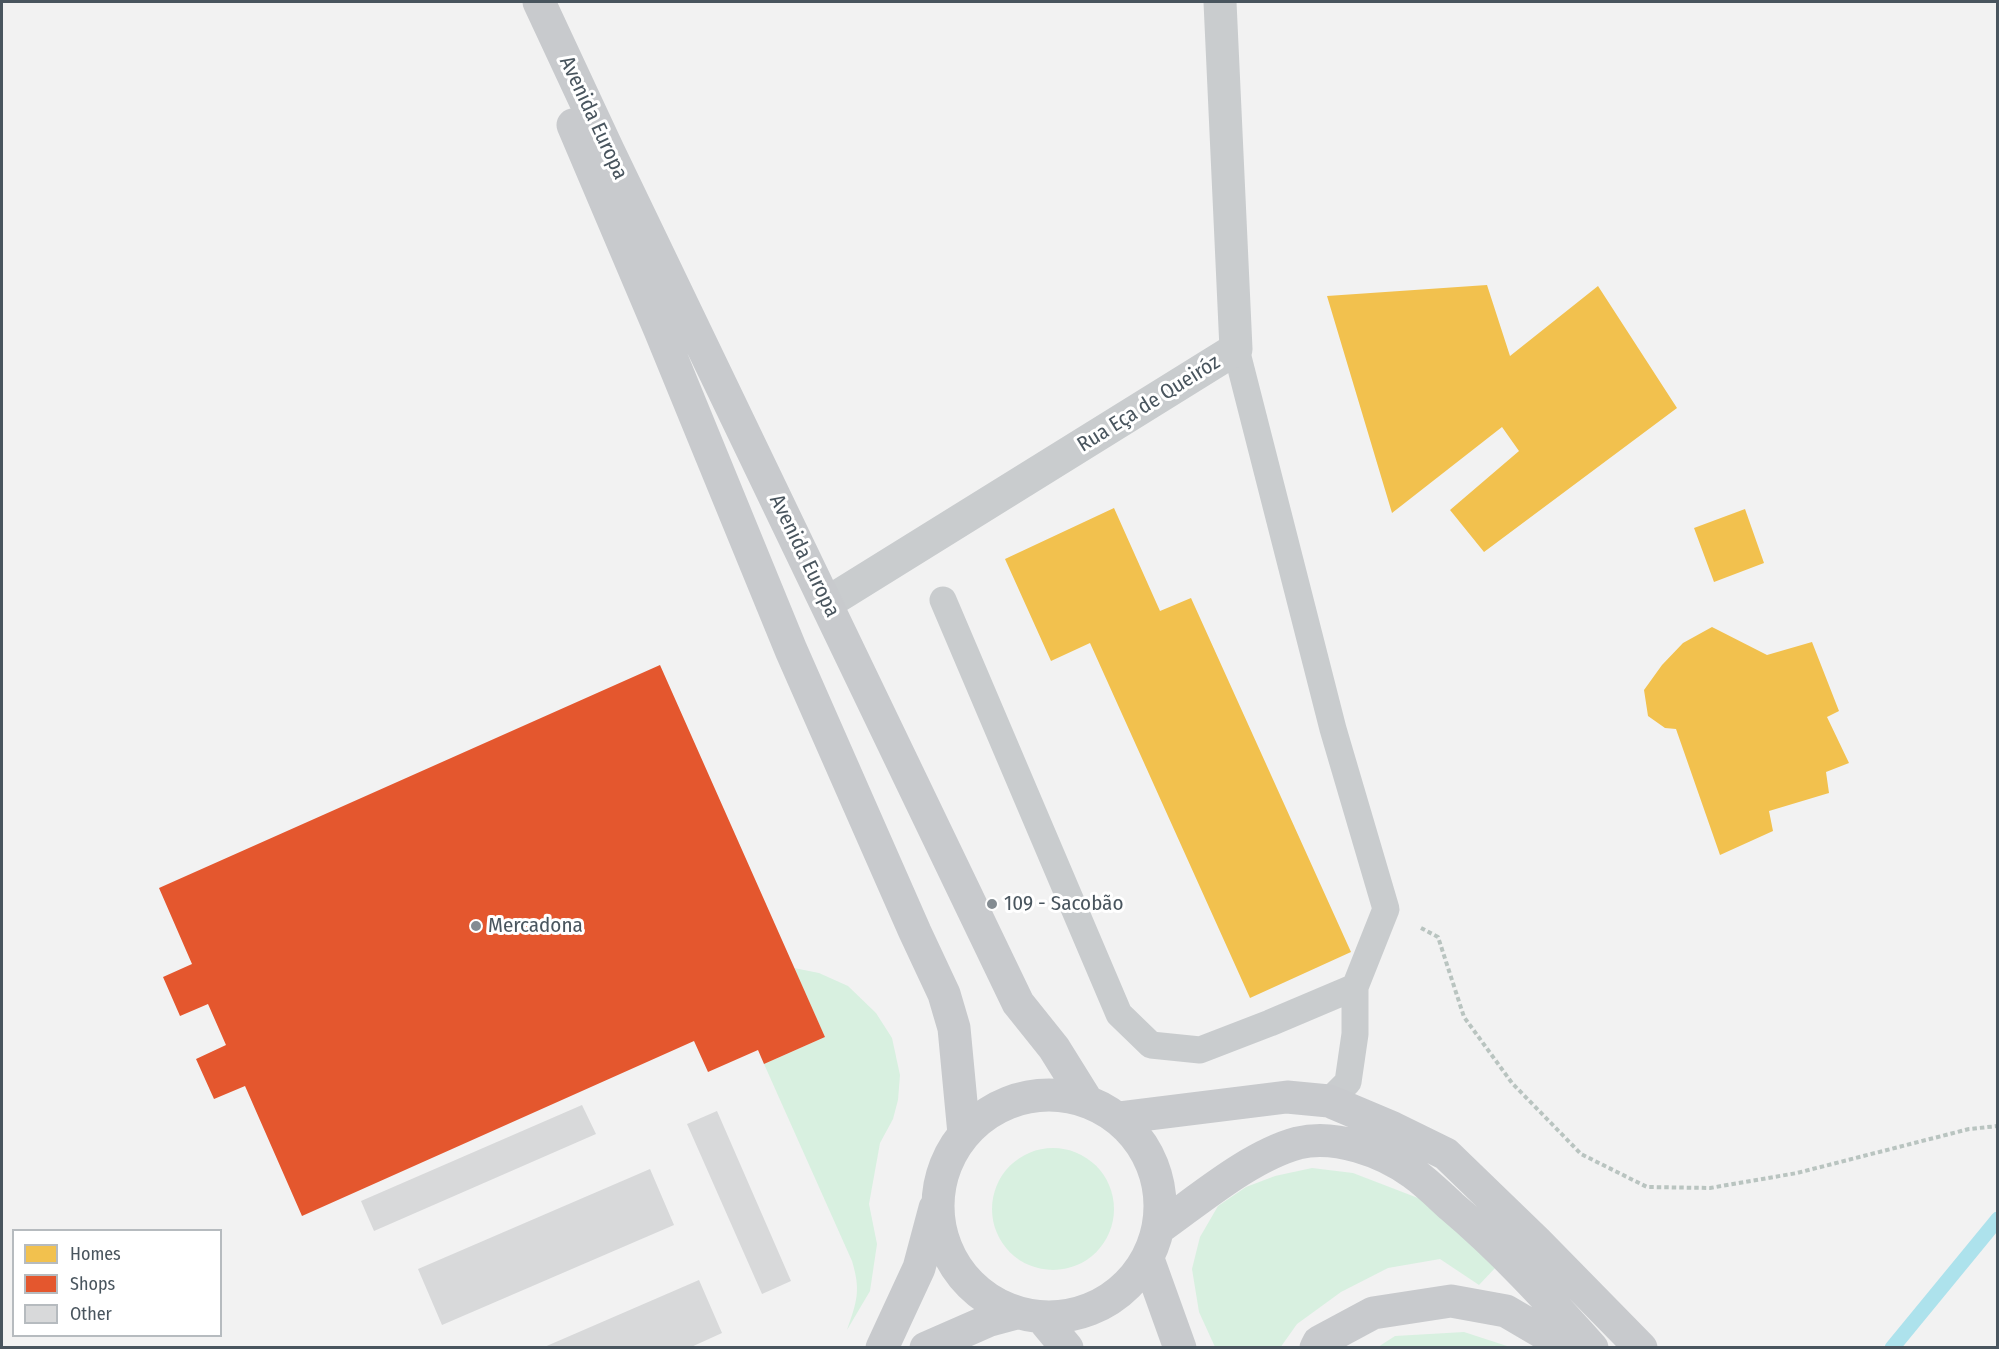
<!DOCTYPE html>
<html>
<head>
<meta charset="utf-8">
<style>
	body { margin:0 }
	#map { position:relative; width:1999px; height:1349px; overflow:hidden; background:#f2f2f2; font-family:"Fira Sans Condensed",sans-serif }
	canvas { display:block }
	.frame { position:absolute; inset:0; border:3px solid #49555e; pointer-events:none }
	.legend { position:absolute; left:12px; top:1229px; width:210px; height:108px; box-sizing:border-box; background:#fff; border:2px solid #b6bbbf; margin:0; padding:8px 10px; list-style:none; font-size:18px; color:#49555e }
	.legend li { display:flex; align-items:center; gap:12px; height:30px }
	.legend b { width:30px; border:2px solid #b6bbbf }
</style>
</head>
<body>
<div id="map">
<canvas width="1999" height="1349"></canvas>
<div class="frame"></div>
<ul class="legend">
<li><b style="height:16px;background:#f2c14e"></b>Homes</li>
<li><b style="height:16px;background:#e4572e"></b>Shops</li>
<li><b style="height:16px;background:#d8d9da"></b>Other</li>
</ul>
</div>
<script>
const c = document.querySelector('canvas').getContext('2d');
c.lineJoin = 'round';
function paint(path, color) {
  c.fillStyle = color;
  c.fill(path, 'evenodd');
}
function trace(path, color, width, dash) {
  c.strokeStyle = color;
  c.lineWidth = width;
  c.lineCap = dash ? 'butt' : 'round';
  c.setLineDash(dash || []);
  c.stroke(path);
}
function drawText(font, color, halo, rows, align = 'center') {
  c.font = font + ' "Fira Sans Condensed",sans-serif';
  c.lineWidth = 6;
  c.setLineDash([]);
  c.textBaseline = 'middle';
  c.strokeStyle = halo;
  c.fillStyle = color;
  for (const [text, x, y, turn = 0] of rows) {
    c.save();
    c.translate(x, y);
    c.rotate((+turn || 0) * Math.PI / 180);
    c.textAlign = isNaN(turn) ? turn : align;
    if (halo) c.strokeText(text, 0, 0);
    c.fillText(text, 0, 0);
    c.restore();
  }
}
const green = new Path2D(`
	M794 968 819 973 848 986 876 1013 892 1038 900 1075 898 1100 893 1119 880 1143 869 1204 877 1244 870 1291 847 1330C857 1301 861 1291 852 1261L764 1064 825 1037Z
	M992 1209a61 61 0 1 1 122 0a61 61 0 1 1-122 0Z
	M1312 1168 1353 1173 1431 1203 1496 1267 1479 1285 1440 1259 1388 1268 1341 1292 1297 1324 1280 1348 1215 1347 1199 1312 1192 1269 1200 1237 1218 1206 1246 1187 1275 1176Z
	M1464 1332 1510 1347H1378L1395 1336Z`);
const homes = new Path2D(`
	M1487 285 1510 356 1598 286 1677 408 1484 552 1450 510 1519 451 1502 427 1392 513 1327 296Z
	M1114 508 1160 611 1191 598 1351 952 1250 998 1090 643 1051 661 1005 559Z
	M1745 509 1764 563 1714 582 1694 528Z
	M1712 627 1767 655 1812 642 1839 711 1827 717 1849 763 1826 772 1829 793 1769 811 1773 831 1720 855 1676 729 1665 728 1648 716 1644 690 1662 665 1683 643Z`);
const shops = new Path2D(`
	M660 665 825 1037 764 1064 758 1050 708 1072 694 1041 302 1216 245 1086 214 1099 196 1059 226 1045 208 1004 180 1016 163 977 192 964 159 888Z`);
const stream = new Path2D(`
	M1892 1348 1998 1219`);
const building = new Path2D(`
	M582 1105 596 1134 374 1231 361 1201Z
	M717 1111 791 1281 762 1294 687 1124Z
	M650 1169 674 1225 442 1325 418 1269Z
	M699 1280 722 1333 689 1348H542Z`);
const path = new Path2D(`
	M1421 928 1438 937 1464 1017 1512 1083 1581 1154 1647 1187 1710 1188 1797 1173 1969 1129 1998 1126`);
const service = new Path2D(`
	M943 600 1119 1014 1151 1045 1200 1050 1270 1023 1355 987 1386 909 1333 729 1236 349
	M1329 1101 1348 1082 1355 1034V987`);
const minor = new Path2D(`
	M827 603 1236 349 1220 2`);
const primary = new Path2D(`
	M539 2 608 150 1018 1003 1054 1048 1087 1101
	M573 125 660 330 791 650 915 932 944 994 954 1028 964 1134
	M938 1206a111 111 0 1 1 222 0a111 111 0 1 1-222 0Z
	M1118 1118 1287 1097 1329 1101 1393 1128 1446 1154 1536 1241 1641 1348
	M1159 1228C1200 1199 1250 1156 1298 1143 1335 1134 1383 1151 1413 1173 1427 1183 1439 1195 1451 1206 1502 1249 1547 1298 1592 1348
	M1148 1259 1180 1348
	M1042 1318 1067 1348
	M882 1348 919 1268 935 1208
	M926 1348 990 1320 1016 1313
	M1316 1348 1319 1342 1373 1313 1451 1301 1506 1311 1569 1348`);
const markers = [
	[992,904,6,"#848c92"],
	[476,926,6,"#848c92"]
];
const streetNames = [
	["Avenida Europa",593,118,65],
	["Rua Eça de Queiróz",1149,404,-32],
	["Avenida Europa",804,556,64]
];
const poiNames = [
	["109 - Sacobão",1004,904],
	["Mercadona",488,926]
];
paint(green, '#d8f0e0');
paint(homes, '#f2c14e');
paint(shops, '#e4572e');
trace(stream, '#ade2ec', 15);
paint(building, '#d8d9da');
trace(path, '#b9c4c0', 4, [4.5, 3]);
trace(service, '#c9ccce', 27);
trace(minor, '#c9ccce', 33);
trace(primary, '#c8cacd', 33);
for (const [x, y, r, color] of markers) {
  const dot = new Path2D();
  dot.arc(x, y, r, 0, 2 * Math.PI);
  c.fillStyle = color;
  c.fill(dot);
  trace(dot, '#fff', 2);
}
drawText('21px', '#49555e', '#fff', streetNames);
drawText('21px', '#49555e', '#fff', poiNames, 'left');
</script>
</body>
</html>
